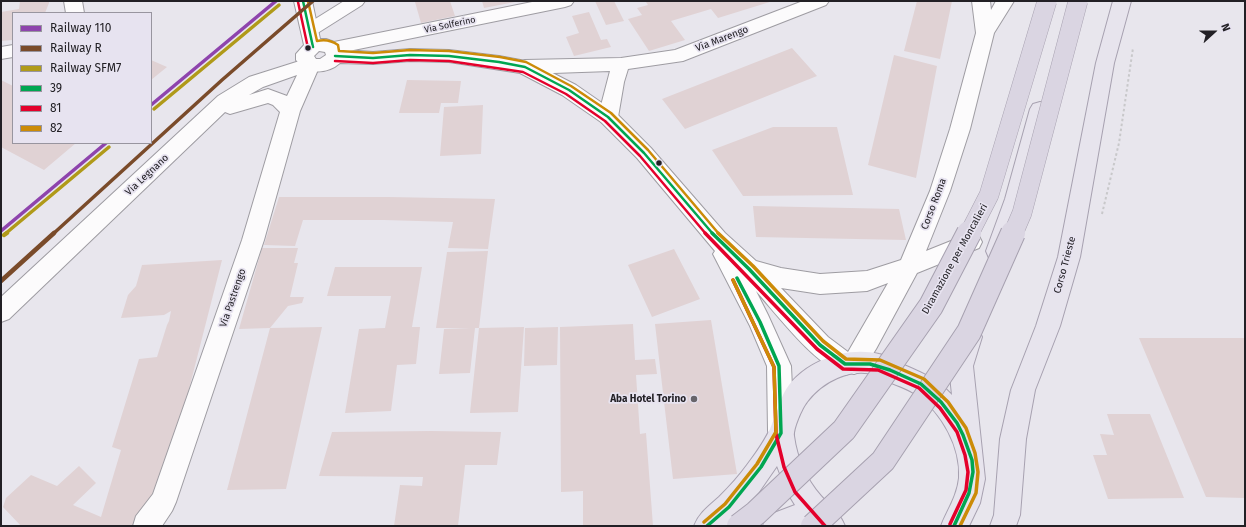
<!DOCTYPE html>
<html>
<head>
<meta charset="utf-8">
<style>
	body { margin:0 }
	#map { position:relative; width:1246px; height:527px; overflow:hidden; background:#e8e6ed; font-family:"Fira Sans",sans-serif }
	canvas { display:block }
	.frame { position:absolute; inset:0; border:2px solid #222025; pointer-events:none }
	.legend { position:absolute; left:12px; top:12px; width:140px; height:132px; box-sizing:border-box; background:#e7e3f0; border:1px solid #98959f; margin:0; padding:5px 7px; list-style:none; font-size:12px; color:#222025 }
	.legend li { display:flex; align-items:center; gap:8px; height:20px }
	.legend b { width:20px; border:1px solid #98959f }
	.north { position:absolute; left:1194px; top:12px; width:40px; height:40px; -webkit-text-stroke:3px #e7e3f0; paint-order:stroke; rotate:69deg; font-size:11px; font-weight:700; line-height:16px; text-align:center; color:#222025 }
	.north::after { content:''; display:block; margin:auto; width:14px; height:18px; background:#222025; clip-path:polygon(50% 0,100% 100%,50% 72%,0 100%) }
</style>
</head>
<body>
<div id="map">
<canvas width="1246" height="527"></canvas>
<div class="frame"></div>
<ul class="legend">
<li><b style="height:5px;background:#8e44ad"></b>Railway 110</li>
<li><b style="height:5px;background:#7a4b2a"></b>Railway R</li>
<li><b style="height:5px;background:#b09a19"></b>Railway SFM7</li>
<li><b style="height:5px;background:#00a651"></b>39</li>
<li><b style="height:5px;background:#e4002b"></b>81</li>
<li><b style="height:5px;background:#cc8b07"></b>82</li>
</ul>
<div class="north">N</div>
</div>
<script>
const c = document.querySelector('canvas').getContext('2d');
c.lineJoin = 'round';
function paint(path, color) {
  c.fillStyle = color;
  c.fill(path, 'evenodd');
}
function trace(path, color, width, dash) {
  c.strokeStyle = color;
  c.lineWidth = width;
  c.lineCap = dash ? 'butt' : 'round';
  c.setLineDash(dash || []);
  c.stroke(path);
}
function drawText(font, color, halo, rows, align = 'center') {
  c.font = font + ' "Fira Sans",sans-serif';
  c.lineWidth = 3.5;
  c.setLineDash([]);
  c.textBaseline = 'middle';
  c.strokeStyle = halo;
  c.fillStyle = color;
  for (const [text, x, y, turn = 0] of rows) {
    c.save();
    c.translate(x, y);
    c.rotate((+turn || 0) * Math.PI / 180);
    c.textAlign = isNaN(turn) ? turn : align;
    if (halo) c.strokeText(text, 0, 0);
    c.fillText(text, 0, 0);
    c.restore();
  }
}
const building = new Path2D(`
	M20 1H49V3L45 13H13V40L1 41V12L19 9Z
	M419 1H450L455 16 421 23 415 2Z
	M482 1H515V2L484 8Z
	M595 1H614L624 21 606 25Z
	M649 1H773L718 18 711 9 671 21 685 40 649 51 628 19 642 15 637 8 648 5 646 2Z
	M917 1H952L940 59 904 51Z
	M589 12 601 40 607 39 611 47 574 56 566 37 579 33 572 16Z
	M792 48 817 76 685 129 662 99Z
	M894 55 937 66 916 178 868 165Z
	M151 60 167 67 151 80Z
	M1 80 13 86V143H76L44 170 1 147Z
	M407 80 461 81 458 103H441L439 113H399Z
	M483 105 481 154 440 156 444 107Z
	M773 127H837L853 195 743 196 712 150Z
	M279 197H389L495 199 488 249 448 248 453 222 384 220H303L295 246 264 245Z
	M753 206 899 209 906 240 756 237Z
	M262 248H298L294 263H298L290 297H304L302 303 288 306 270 328 239 329Z
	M674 249 700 299 652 317 628 265Z
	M488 251 479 328 524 327 518 412 470 413 479 328H475L470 373 439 374 444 329 471 328H436L447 252Z
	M222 260 165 483 136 526H21L3 507 6 498 31 475 57 486 79 466 96 483 73 505 101 517 121 450 112 447 139 359 157 357 167 325 169 321 171 311 164 315 121 318 128 295 136 286 142 265Z
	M335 267H422L412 327H420L416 364 397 365 391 411 345 413 359 329 385 328 391 296H327Z
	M711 320 737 474 673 479 655 324Z
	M633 324 635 360 655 359 657 374 636 375 640 434 646 433 653 526H583V491L561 492 560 327Z
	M322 327 286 489 227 490 270 328Z
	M558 327 557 365 524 366 525 328Z
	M1139 338H1245V498L1206 497Z
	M1107 414H1150L1184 498 1108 499 1093 455H1107L1100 434 1114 435Z
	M431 431 501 432 497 465H465L458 526H394L400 485 422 486 423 477 319 476 332 432Z`);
const path = new Path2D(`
	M1102 214 1119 143 1133 48`);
const street = new Path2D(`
	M64 1H82L84 13H66Z
	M344 1H365L362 5 316 34 310 36 304 34 301 30 304 26Z
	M537 1H574L571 5 565 7 334 54 328 52 325 48 328 44 334 42Z
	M803 1H829L826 5 683 61 628 69 624 82 618 117 615 122 608 124 601 122 598 117 610 71 525 74 519 72 516 67 519 62 525 60 621 58 675 50Z
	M13 45V57L1 59V47Z
	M309 58 317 60 320 65 300 111 264 240 176 502 172 511 162 526H133L136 516 153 494 242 240 280 112 273 105 268 103 230 114 225 112 9 319 1 322V297L218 96 249 77ZM297 75 287 96 268 89 249 95 263 87Z`);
const secondary = new Path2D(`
	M294 1H312L320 39H326L340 44 343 50 373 52 410 49 449 50 499 56 531 62 576 85 615 112 651 148 725 233 756 261 781 268 820 274 867 271 901 260 930 191 950 129 976 33 972 1H990L991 10 996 1H1014L994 33 970 129 950 191 926 251 971 233 979 236 982 242 979 248 917 273 876 349 862 371 854 374 851 373 845 375C813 363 779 317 756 291L768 315 791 366 794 431 790 440 781 443 772 440 768 431 767 366 750 326 713 254 715 251 637 158 601 122 562 95 520 73 449 62 410 61 373 64 340 63C330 72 317 73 305 70L296 60V54L304 45ZM319 51 325 52 326 55 320 59H316L314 56ZM888 283 848 352 828 337 781 288 820 294 867 291Z`);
const primary = new Path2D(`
	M1113 1H1131L1114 63 1080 257 1060 326 1035 390 1026 439 1020 515 1016 526H990L994 515 1000 439 1011 390 1036 326 1058 257 1096 63Z
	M1040 102 1047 104 1050 109 1025 199 1008 251 1005 258 997 260 989 258 986 251 1005 199 1030 109 1033 104Z
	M970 326 978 329 982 337 973 366 985 479 980 503 969 526H941C947 510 957 497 959 478 961 447 942 413 917 395 908 389 899 386 889 382 885 380 881 377 876 375 850 367 822 382 807 402 802 408 793 429 794 436 797 458 806 479 821 496 830 506 840 513 845 526H763L766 516 795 505 787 492 777 466 759 492 727 526H694C699 513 709 506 719 497 729 487 739 476 747 465 756 453 767 438 772 424 778 411 780 397 789 385 809 360 848 346 879 354 888 356 896 362 904 365 923 373 938 380 952 395L949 366 962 329Z`);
const highwayBridgeFar1 = new Path2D(`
	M969 234 989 195 1047 1
	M1013 234 1022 213 1078 1`);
const highwayBridge = new Path2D(`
	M739 526 756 513 844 430 931 306 969 233
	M813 526 883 461 969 332 1013 233`);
const bus1Far1 = new Path2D(`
	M303 1 313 47
	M335 56 373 58 410 55 449 56 499 62 525 67 569 90 608 117 644 153 713 234`);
const bus1 = new Path2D(`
	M712 233 749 269 820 345 845 364H870L890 370 921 384 941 402 957 423 963 435 972 460 973 472 969 493 954 526
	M707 526 729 507 761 467 781 433 779 366 760 322 737 278`);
const bus2Far1 = new Path2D(`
	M298 2 308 48
	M335 61 373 63 410 60 449 61 523 72 566 94 605 121 640 156 706 234`);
const bus2 = new Path2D(`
	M705 233 817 349 843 369 878 370 919 388 940 408 957 432 965 455 968 472 966 490 950 524
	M733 280 774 367 776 434 784 467 795 492 825 526`);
const bus3Far1 = new Path2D(`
	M308 1 317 41C325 39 331 40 338 45L339 51 373 53 410 50 449 51 500 57 526 62 571 86 611 113 648 150 719 234`);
const bus3 = new Path2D(`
	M718 233 753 266 823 341 846 359 880 360 924 379 948 402 966 428 975 453 978 472 976 493 960 526
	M704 522 725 504 757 464 776 432 774 367 733 280`);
const rail1 = new Path2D(`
	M151 105 276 1
	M1 231 106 143`);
const rail2Far1 = new Path2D(`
	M53 234 222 80 313 1`);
const rail2 = new Path2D(`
	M1 281 54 233`);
const rail3Far1 = new Path2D(`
	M154 109 279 5
	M5 234 109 147`);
const rail3 = new Path2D(`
	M4 235 7 233`);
const markers = [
	[308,48,3.5,"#222025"],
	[659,163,3.5,"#222025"],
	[694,399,4,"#67656b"]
];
const farStreetnames = [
	["Via Solferino",450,25,-12]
];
const streetNames = [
	["Via Marengo",722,39,-21],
	["Via Legnano",147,175,-43],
	["Corso Roma",934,204,-69],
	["Diramazione per Moncalieri",955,259,-61],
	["Corso Trieste",1065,265,-75],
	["Via Pastrengo",233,298,-71]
];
const poiNames = [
	["Aba Hotel Torino",686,399]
];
paint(building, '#e0d2d4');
trace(street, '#9e9ca2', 2);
trace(secondary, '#9e9ca2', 2);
trace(primary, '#a7a1b0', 2);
trace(path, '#c8c8ca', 2, [2.5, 2.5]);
paint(street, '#fcfbfc');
paint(secondary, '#fcfbfc');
paint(primary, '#e7e4ed');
trace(highwayBridgeFar1, '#a7a1b0', 20, []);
trace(highwayBridge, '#a7a1b0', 26, []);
trace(highwayBridgeFar1, '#dad5e2', 19);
trace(highwayBridge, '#dad5e2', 24);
trace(bus1Far1, '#00a651', 2.5);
trace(bus1, '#00a651', 3.5);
trace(bus2Far1, '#e4002b', 2.5);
trace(bus2, '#e4002b', 3.5);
trace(bus3Far1, '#cc8b07', 2.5);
trace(bus3, '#cc8b07', 3.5);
trace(rail1, '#8e44ad', 3.5);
trace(rail2Far1, '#7a4b2a', 3.5);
trace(rail2, '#7a4b2a', 4.5);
trace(rail3Far1, '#b09a19', 3.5);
trace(rail3, '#b09a19', 4.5);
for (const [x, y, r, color] of markers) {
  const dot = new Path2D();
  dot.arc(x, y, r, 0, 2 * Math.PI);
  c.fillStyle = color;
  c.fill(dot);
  trace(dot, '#e7e3f0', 1.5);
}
drawText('9px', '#222025', '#e7e3f0', farStreetnames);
drawText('10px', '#222025', '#e7e3f0', streetNames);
drawText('bold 10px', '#222025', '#e7e3f0', poiNames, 'right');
</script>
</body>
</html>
